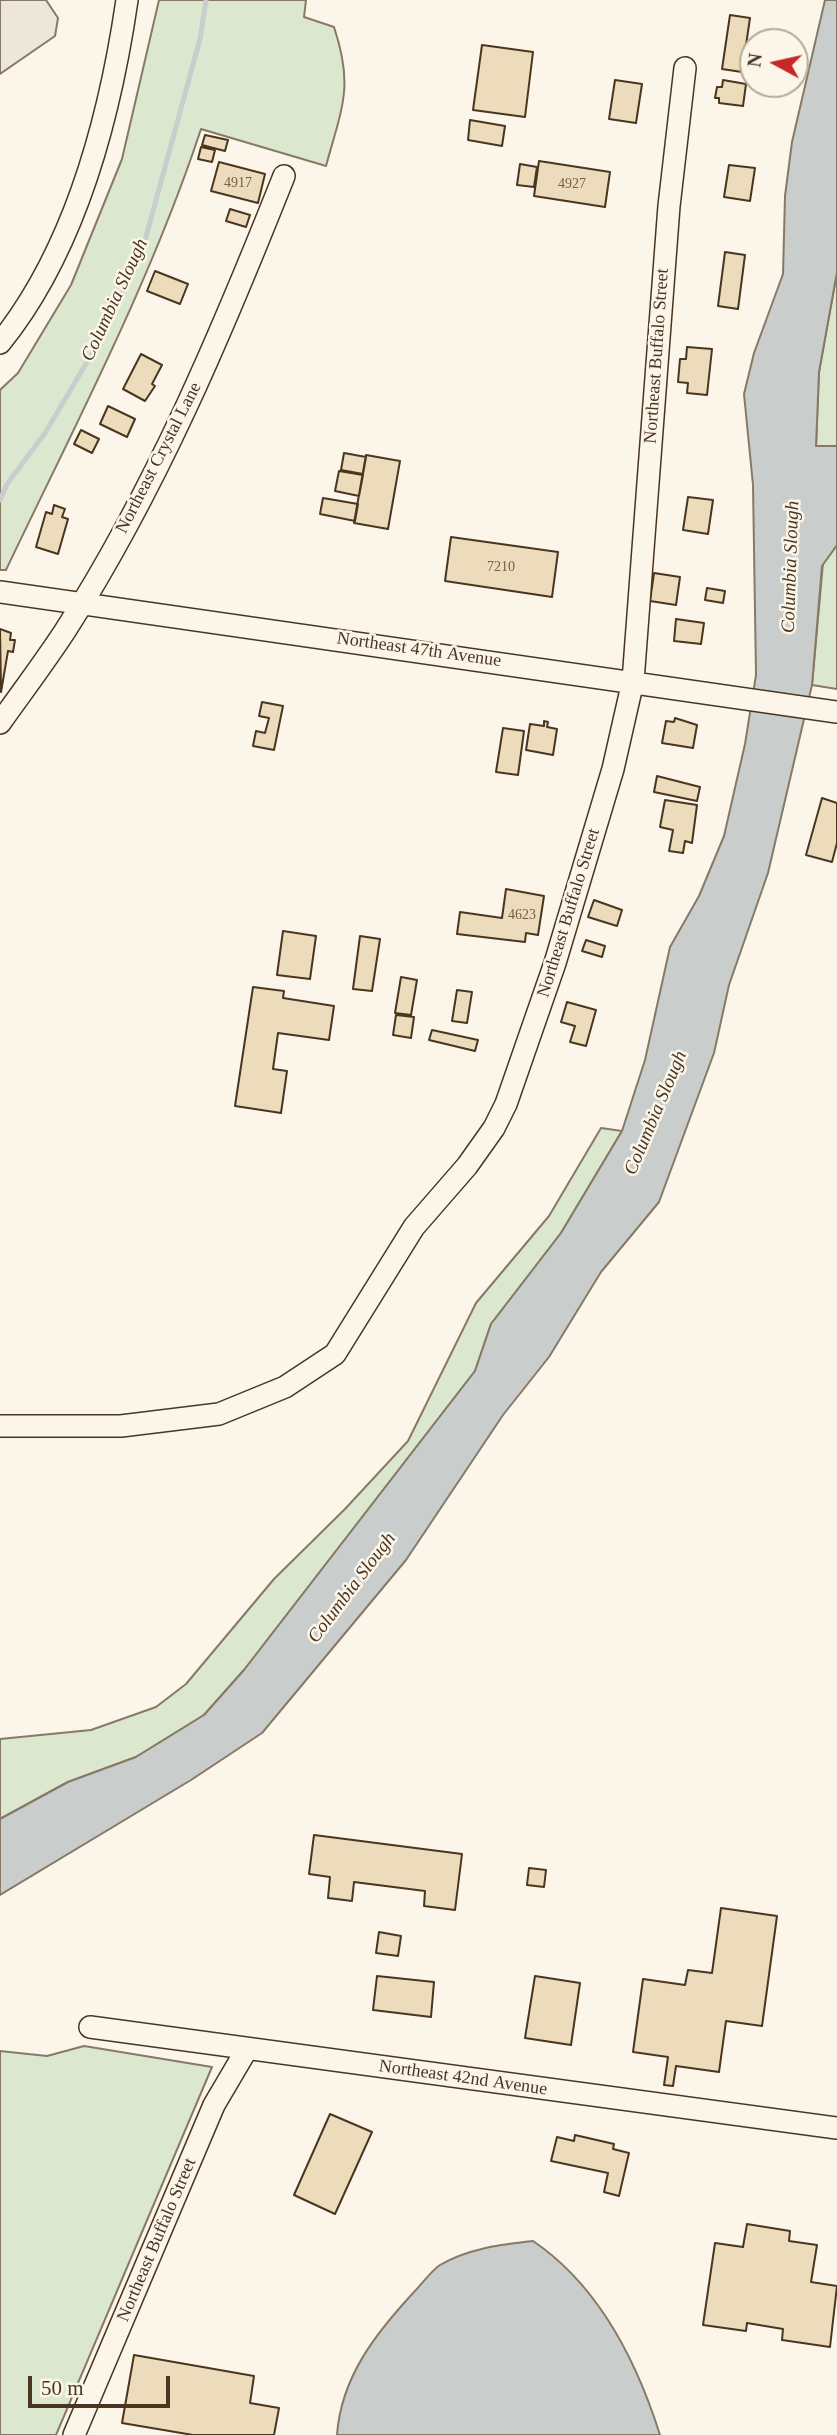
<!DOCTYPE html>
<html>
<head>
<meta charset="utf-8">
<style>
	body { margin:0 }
	#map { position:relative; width:837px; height:2435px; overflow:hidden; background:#fbf6e9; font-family:Georgia,serif }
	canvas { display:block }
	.north { position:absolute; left:739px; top:28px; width:70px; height:70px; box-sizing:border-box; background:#fbf6e9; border:2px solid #b4a999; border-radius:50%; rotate:278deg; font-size:19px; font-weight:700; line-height:28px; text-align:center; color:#4a3520 }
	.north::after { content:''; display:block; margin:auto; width:24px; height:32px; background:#c62828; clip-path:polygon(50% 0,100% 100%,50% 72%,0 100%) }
	.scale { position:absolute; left:28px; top:2376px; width:142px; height:32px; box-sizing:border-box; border:4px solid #4a3520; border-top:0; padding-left:9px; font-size:21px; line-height:24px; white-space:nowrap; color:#4a3520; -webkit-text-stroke:5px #fbf6e9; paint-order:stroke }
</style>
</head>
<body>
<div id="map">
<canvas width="837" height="2435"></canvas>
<div class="north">N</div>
<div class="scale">50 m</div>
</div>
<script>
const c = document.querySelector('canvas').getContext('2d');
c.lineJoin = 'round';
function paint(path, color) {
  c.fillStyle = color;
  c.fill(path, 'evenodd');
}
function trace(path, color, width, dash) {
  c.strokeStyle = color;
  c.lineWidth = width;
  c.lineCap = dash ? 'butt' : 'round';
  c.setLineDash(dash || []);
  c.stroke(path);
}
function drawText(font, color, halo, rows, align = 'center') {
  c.font = font + ' Georgia,serif';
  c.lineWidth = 5;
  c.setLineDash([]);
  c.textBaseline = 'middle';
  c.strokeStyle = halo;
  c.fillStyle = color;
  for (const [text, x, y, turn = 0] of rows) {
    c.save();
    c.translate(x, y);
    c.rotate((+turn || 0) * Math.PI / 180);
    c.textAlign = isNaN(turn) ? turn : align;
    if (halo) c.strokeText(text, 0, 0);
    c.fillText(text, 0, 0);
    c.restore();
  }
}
const green = new Path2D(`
	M159 0H306L304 17 334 27C354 87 342 107 326 166L201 129C151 281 75 425 6 570H0V390L18 373 71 285 122 159Z
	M837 272V689L812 685 827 518 816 447 819 372Z
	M601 1128 622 1131 561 1233 491 1324 475 1371 244 1670 204 1715 136 1757 68 1782 0 1819V1739L91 1730 156 1707 186 1684 274 1579 345 1509 408 1441 476 1303 549 1216Z
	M84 2046 212 2067 56 2435H0V2051L47 2056Z`);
const parking = new Path2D(`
	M0 0H46L58 18 55 36 0 74Z`);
const water = new Path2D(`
	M825 0H837V272L819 372 816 446H837V545L822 566 812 685 768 873 729 985 714 1053 659 1202 601 1272 549 1357 503 1415 406 1560 262 1733 191 1780 0 1895V1819L68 1782 136 1757 204 1715 244 1670 475 1371 491 1324 561 1233 622 1131 645 1060 670 947 699 896 724 836 745 744 756 675 753 485 744 394 754 353 783 274 785 196 792 142Z
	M533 2241C598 2285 637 2362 660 2435H337C341 2377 376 2333 414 2292 422 2284 431 2271 440 2265 469 2248 500 2245 533 2241Z`);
const stream = new Path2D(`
	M0 500 7 484 45 433 90 357 141 255 200 39 206 0`);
const building = new Path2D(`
	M730 15 750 18 742 72 722 69Z
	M482 45 533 52 525 117 473 110Z
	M615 80 642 84 636 123 609 119Z
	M723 80 746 84 743 106 719 103V98H715L717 87H722Z
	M470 120 505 126 502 146 468 140Z
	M205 135 228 140 225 151 202 145Z
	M201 147 215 150 212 162 198 159Z
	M539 161 610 172 605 207 534 196Z
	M219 162 265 174 258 203 211 191Z
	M520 164 537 167 534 187 517 185Z
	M729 165 755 168 750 201 724 197Z
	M230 209 250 215 246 227 226 221Z
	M725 252 745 255 738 309 718 306Z
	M155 271 188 284 180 304 147 291Z
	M687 347 712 349 707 395 687 393 688 383 678 382 680 359H686Z
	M141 354 162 365 152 384 155 386 145 401 123 389Z
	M108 406 135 419 127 437 100 424Z
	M81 430 99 439 92 453 74 444Z
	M344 453 366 457 363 474 341 470Z
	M366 455 400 461 388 529 354 523Z
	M339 471 363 475 359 496 335 491Z
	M688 497 713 500 708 534 683 530Z
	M323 498 358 504 355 521 320 514Z
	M54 505 65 509 62 517 68 519 58 554 36 547 46 512 52 514Z
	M451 537 558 552 552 597 445 581Z
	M654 573 680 577 676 605 650 601Z
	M707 588 725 591 723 603 705 600Z
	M676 619 704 623 701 644 674 641Z
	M0 629 11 633 10 640H15L13 652 8 651 1 692Z
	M262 702 283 706 274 750 253 746 256 731 265 733 269 718 259 716Z
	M675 718 697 725 693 748 662 743 666 721 674 722Z
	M544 721 548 722 547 727 557 729 553 755 526 750 530 724 544 726Z
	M503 728 524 731 518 775 496 772Z
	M657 776 700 787 697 801 654 792Z
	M822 798 837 803V843L832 862 806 855Z
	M665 800 697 805 692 843 685 841 683 853 669 851 673 830 660 827Z
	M506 889 544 896 538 935 526 933 525 942 457 934 460 912 502 918Z
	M594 900 622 910 617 926 588 917Z
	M283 931 316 936 310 979 277 975Z
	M360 936 380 939 372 991 353 989Z
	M586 940 605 946 602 957 582 951Z
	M401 977 417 980 411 1015 395 1013Z
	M253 987 284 991 283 998 334 1006 329 1040 278 1033 273 1069 287 1071 281 1113 235 1106Z
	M457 990 472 992 467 1023 452 1021Z
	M567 1002 596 1010 586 1046 570 1042 575 1026 561 1022Z
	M396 1015 414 1017 411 1038 393 1035Z
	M432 1030 478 1040 475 1051 429 1040Z
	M314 1835 462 1854 455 1910 424 1906 425 1891 354 1882 352 1901 328 1898 330 1877 309 1874Z
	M529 1868 546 1870 544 1887 527 1885Z
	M721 1908 777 1916 762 2026 726 2021 719 2072 676 2066 673 2086 664 2085 668 2057 633 2052 643 1979 685 1985 688 1970 712 1973Z
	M379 1932 401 1936 398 1956 376 1953Z
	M377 1976 434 1982 431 2017 373 2010Z
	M535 1976 580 1983 571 2045 525 2038Z
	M330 2114 372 2132 335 2214 294 2195Z
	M575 2135 614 2144 613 2149 629 2153 619 2196 604 2192 608 2173 551 2161 557 2137 574 2141Z
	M747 2224 790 2231 789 2241 817 2245 811 2282 837 2286 830 2347 782 2340 783 2329 747 2323 746 2331 703 2325 715 2243 743 2247Z
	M134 2355 254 2376 250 2403 279 2408 274 2435H193L122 2423Z`);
const minor = new Path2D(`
	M0 343C76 249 110 117 127 0
	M0 592 837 712
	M0 723C22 692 44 663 65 631 156 489 222 332 284 176
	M0 1426H121L219 1414 285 1387 335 1354 414 1227 467 1166 494 1128 506 1104 555 963 613 769 633 681 669 206 685 68
	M90 2027 837 2128
	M74 2435 214 2105 247 2049`);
const numberNames = [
	["4917",238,183],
	["4927",572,184],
	["7210",501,567],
	["4623",522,915]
];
const streetNames = [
	["Northeast Buffalo Street",657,356,-86],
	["Northeast Crystal Lane",159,458,-63],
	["Northeast 47th Avenue",419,650,8],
	["Northeast Buffalo Street",569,913,-73],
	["Northeast 42nd Avenue",463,2078,8],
	["Northeast Buffalo Street",157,2240,-67]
];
const waterNames = [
	["Columbia Slough",115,300,-65],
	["Columbia Slough",791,567,-88],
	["Columbia Slough",656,1113,-67],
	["Columbia Slough",352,1588,-53]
];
paint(green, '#dce7d0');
trace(green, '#887966', 2);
paint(parking, '#ede7d9');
trace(parking, '#887966', 2);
paint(water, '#c9cecd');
trace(water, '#887966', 2);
trace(stream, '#c9cecd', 5);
paint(building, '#ecdcbc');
trace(building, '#4a3520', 2);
trace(minor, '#4a3520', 24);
trace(minor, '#fbf6e9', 21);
drawText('14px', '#725f47', null, numberNames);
drawText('18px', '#4a3520', '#fbf6e9', streetNames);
drawText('italic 19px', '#4a3520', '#fbf6e9', waterNames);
</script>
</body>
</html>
